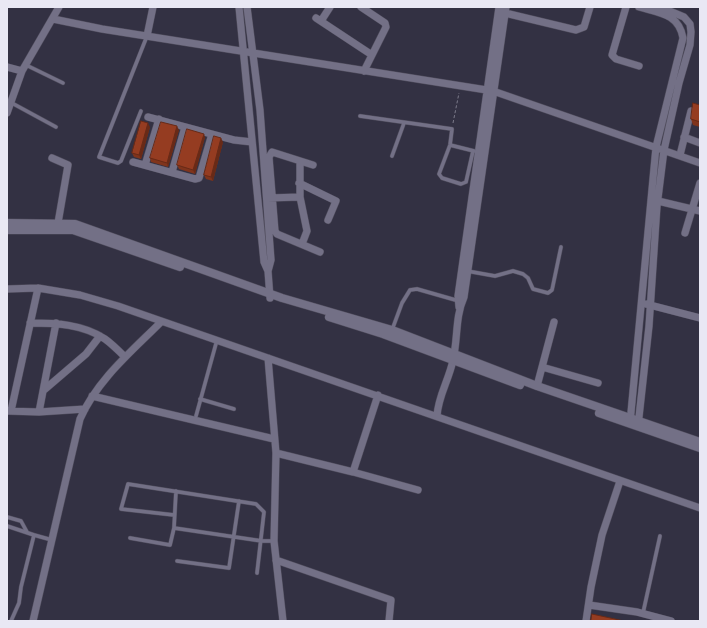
<!DOCTYPE html>
<html>
<head>
<meta charset="utf-8">
<style>
	body { margin:0 }
	#map { position:relative; width:707px; height:628px; overflow:hidden; background:#333143; font-family:Rubik,sans-serif }
	canvas { display:block }
	.frame { position:absolute; inset:0; border:8px solid #e9e8f4; pointer-events:none }
</style>
</head>
<body>
<div id="map">
<canvas width="707" height="628"></canvas>
<div class="frame"></div>
</div>
<script>
const c = document.querySelector('canvas').getContext('2d');
c.lineJoin = 'round';
function trace(path, color, width, dash) {
  c.strokeStyle = color;
  c.lineWidth = width;
  c.lineCap = dash ? 'butt' : 'round';
  c.setLineDash(dash || []);
  c.stroke(path);
}
function paint(path, color) {
  c.fillStyle = color;
  c.fill(path, 'evenodd');
}
const path = new Path2D(`
	M453 123 459 93`);
const service = new Path2D(`
	M26 65 63 83
	M10 102 56 127
	M141 111 121 161 118 163 99 157 147 36
	M360 116 452 129 450 145 439 174 442 178 461 184 466 182 473 151
	M450 145 474 151
	M392 156 404 123
	M467 271 495 276 513 271 523 274 528 278 533 289 548 293 552 290 561 247
	M392 330 402 303 410 290 417 289 459 301
	M200 399 234 409
	M196 416 217 340
	M174 515 121 509 128 484 256 504 264 512 257 573
	M7 517 21 521 27 532
	M7 526 34 535 21 587 19 603 11 621
	M174 528 262 541H274
	M34 535 52 540
	M130 538 170 545 174 528 176 491
	M177 561 229 568 239 501
	M643 613 660 536`);
const minor = new Path2D(`
	M239 7 264 262 268 271 270 298
	M247 7 260 110 271 260 268 271
	M361 7 385 23 386 27 364 71
	M626 7 612 55 616 59 639 66
	M505 13 576 30 584 27 590 7
	M316 18 372 55
	M53 19 102 29 493 91 700 163
	M321 21 330 7
	M147 36 153 7
	M7 67 22 71
	M7 113 22 71 59 7
	M148 117 234 140 252 142
	M684 137 700 143
	M680 155 691 111
	M52 158 68 165 58 223
	M300 161V197L307 231 302 244
	M133 162 195 179 199 178 212 134
	M145 165 159 119
	M313 165 272 152 269 157 275 231 277 234 320 252
	M172 172 185 127
	M299 183 336 201 328 220
	M268 198 300 197
	M658 201 700 211
	M685 233 700 183
	M7 289 38 288 80 295 118 306 700 508
	M646 304 700 318
	M459 307 458 296 499 7
	M30 323C55 323 83 324 105 339 112 344 119 351 125 357
	M268 358 276 453 274 541 283 621
	M542 367 598 383
	M537 386 554 322
	M44 390 86 354 100 336
	M92 396 274 439
	M7 411 39 412 85 409
	M11 411 38 288
	M39 412 56 323
	M437 416C438 396 449 380 453 360 458 339 455 317 464 297L506 7
	M630 423 656 147 683 38C679 14 660 13 639 7
	M638 426 649 326 657 206 664 150 679 83 690 45 691 32 690 24 684 17 660 7
	M276 453 353 472 418 490
	M353 472 378 395
	M276 560 391 600 389 621
	M589 605 637 612 671 621
	M33 621 80 419C97 380 132 351 161 322
	M586 621 591 587 602 535 620 481`);
const tertiary = new Path2D(`
	M7 223 75 224 282 298 392 330 537 386 700 442
	M7 230H73L180 267
	M329 317 383 334 520 385
	M599 413 700 448`);
const wall = new Path2D(`
	M700 105V127L693 125 691 119Z
	M150 127 141 159 134 157 132 153Z
	M179 130 168 167 151 162 150 158Z
	M205 137 195 174 179 169 177 165Z
	M223 142 213 181 206 179 204 175Z`);
const shadedWall = new Path2D(`
	M148 123 150 127 141 159 139 155Z
	M177 126 179 130 168 167 167 163Z
	M204 134 205 137 195 174 193 170Z
	M221 138 223 142 213 181 211 177Z`);
const building = new Path2D(`
	M693 103 700 105V122L691 119Z
	M141 121 148 123 139 155 132 153Z
	M161 122 177 126 167 163 150 158Z
	M187 129 204 134 193 170 177 165Z
	M214 136 221 138 211 177 204 175Z
	M592 614 624 621H591Z`);
trace(service, '#514e5e', 4.5);
trace(minor, '#514e5e', 8);
trace(tertiary, '#514e5e', 9);
trace(path, '#7d7b8b', 1, [3, 2]);
trace(service, '#737086', 3.5);
trace(minor, '#737086', 7);
trace(tertiary, '#737086', 8);
paint(wall, '#80341c');
paint(shadedWall, '#682a17');
paint(building, '#953c21');
trace(building, '#682a17', 1);
</script>
</body>
</html>
